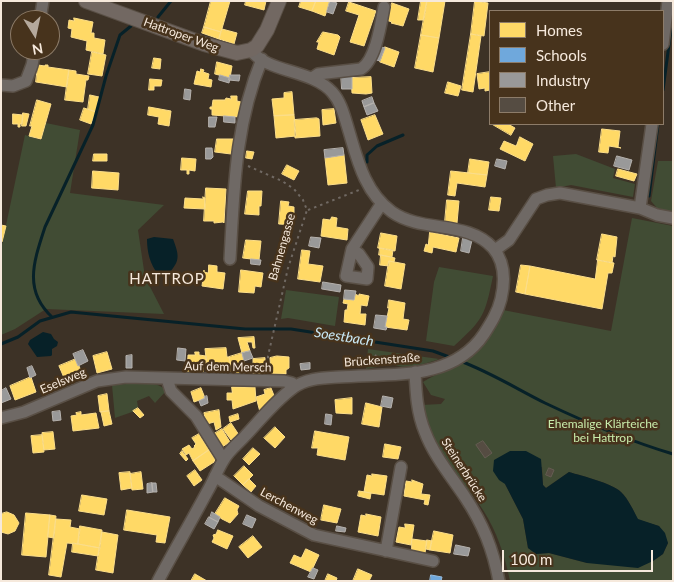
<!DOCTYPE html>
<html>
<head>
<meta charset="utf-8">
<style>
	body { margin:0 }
	#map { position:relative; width:674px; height:582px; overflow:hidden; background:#3d3226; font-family:Lato,sans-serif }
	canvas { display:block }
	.frame { position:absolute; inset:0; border:2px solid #f6e9dc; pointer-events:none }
	.legend { position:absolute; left:489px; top:10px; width:175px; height:115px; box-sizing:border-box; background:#47331c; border:1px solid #8d7c69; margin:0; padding:6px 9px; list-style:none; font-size:15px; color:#f6e9dc }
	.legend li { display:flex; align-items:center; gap:10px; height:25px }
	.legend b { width:25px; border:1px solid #8d7c69 }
	.north { position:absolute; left:10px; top:10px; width:50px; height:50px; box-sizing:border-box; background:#47331c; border:1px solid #8d7c69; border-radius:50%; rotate:170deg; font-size:14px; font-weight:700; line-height:20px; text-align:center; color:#f6e9dc }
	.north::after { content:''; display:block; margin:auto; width:18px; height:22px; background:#b5a99c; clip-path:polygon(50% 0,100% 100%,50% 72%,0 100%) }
	.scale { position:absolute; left:502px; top:550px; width:151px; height:22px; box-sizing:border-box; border:2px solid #f6e9dc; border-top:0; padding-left:6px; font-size:15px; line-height:18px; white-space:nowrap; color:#f6e9dc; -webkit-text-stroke:4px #47331c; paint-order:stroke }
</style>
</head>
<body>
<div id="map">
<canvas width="674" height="582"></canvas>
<div class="frame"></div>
<ul class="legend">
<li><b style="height:14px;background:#ffd966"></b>Homes</li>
<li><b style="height:14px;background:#6fa8dc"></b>Schools</li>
<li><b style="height:14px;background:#999"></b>Industry</li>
<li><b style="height:14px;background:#554c42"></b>Other</li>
</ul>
<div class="north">N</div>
<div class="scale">100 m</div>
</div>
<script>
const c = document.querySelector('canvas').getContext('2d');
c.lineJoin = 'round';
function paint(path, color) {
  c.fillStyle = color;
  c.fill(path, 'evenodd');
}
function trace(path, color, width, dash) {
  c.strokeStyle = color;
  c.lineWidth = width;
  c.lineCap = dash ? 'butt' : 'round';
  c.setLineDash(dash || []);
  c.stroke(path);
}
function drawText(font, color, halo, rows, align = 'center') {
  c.font = font + ' Lato,sans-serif';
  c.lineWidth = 5;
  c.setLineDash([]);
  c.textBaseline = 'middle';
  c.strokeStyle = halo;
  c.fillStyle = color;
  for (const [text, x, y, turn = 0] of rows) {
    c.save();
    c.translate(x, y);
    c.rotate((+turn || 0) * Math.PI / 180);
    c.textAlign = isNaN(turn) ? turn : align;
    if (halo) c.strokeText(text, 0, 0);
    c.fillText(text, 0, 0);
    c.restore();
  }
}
const green = new Path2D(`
	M46 123 80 130 70 193 164 205 138 230 145 277 164 314 46 309 15 329 1 335V249L25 135 41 140Z
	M576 154 615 169 613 178 635 184 633 197 571 185 556 188 553 156Z
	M658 161H673V212L657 208 651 201Z
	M632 218 673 226V581H510C505 556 497 532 483 510 470 489 452 472 440 451 432 437 427 421 422 405L441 404 445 399 431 395 423 382C437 373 453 369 466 360 484 347 494 330 503 310L611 331ZM542 467 543 485 546 488 569 472C582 476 612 483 621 492 629 500 633 510 638 520L659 526 668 543 663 554 653 561 587 563 549 553 536 554 528 548 523 519 505 484Z
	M439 267 493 276C485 315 484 319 454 346L426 341 434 282Z
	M286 290 339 297 335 326 288 318 281 319Z
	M368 349 439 359C429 363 405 370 395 365 390 363 390 359 385 357L377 367 366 369Z
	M126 384C139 384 158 380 166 391L155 403 149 396 137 401 138 407 132 412 115 418 112 385Z`);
const water = new Path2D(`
	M154 237 173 239C180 257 180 262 166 276L158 274C150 264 147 252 147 239Z
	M43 332 51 334 54 339 58 342 57 346 52 349V355L51 356 37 357 28 344 30 340Z
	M510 451H526L541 459 543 485 546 488 569 472C582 476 612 483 621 492 629 500 633 510 638 519L659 526 665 533 668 543 663 554 653 561 638 568 587 563 549 553 536 554 528 548 523 519 505 484 499 480 493 471 494 460Z`);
const homes = new Path2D(`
	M211 1H230L221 32 204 27Z
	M246 1H266L264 10 245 5Z
	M301 1H316L312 11 299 7Z
	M316 1H330L325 16 312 11Z
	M421 1H427L424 20H418Z
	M427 1H445L439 38 421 35Z
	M475 1 488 3 484 36 471 34Z
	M349 2 376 11 364 46 350 42 359 15 346 11Z
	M392 3 409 9 403 26 391 23 392 22 386 20Z
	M74 18 93 22 91 33H94V38L105 40 103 54 86 50 87 41 71 37 72 29 68 28 69 20 74 21Z
	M204 27 221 32 219 39 202 33Z
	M222 29 237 33 234 44 219 39Z
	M323 32 338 35 340 37 334 55 317 49 319 42H317Z
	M471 34 481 36 473 92 462 90Z
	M421 35 439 38 433 72 415 68Z
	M385 47 399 52 394 67 380 62Z
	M92 52 106 55 102 76 88 74Z
	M154 58 161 59 160 69 152 68Z
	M217 62 232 66 230 78 215 74Z
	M38 65 45 66V65H48V67L69 70 67 87 36 82Z
	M201 69 204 70 203 72 209 74 208 79 212 80 211 87 194 84 197 71 200 72Z
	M69 70 76 71V74L89 76 88 80H86L83 102 65 100Z
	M490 72V90L485 91V88L479 89 477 74Z
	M371 77 372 93 366 94 352 93 351 78Z
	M150 79 162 80 161 86H154V90H149Z
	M448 82 461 86 458 96 445 93Z
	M292 92 294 115 274 116 272 99 284 98V93Z
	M90 95 99 97 96 112 88 109Z
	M231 96H237V101L241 102 240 117 212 115V109H210V107H212L213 100H225L226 98 231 99Z
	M37 100 51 104 41 139 29 136 32 126H30Z
	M149 107 171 111 169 126 158 124 159 117 148 115Z
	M84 108 96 112 91 124 80 120Z
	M334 109 336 123 323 125 322 110Z
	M23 113 29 114 26 126H22Z
	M13 114 23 115 22 124H20V127H18V124H13Z
	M294 115 296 136 276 138 274 116Z
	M375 115 383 134 368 140 361 120Z
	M317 118 319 119 320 136 295 138 294 120Z
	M492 124H508L515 128 511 135Z
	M602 129 620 131 618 147 621 148 609 146 608 153 599 152Z
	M520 137 533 144 525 161 500 149 504 141 516 146Z
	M217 139H234V148L233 151H231V154L215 152Z
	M247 151 254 152 252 159 246 158Z
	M94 154H107V161H93Z
	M344 155 347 183 328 185 325 158Z
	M182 158 196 159 195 171 189 170V174H187V170H181Z
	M470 159 489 162 487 175 468 173Z
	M287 165 299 171 294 180 282 174Z
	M618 169 637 174 634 181 616 176Z
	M93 171 119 173 118 190 92 188Z
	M451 171 487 175 485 187 457 183 455 196 448 195Z
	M206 188 226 189 224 223 223 222 214 223V221H204Z
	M248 191H262L261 206H259V215L245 214Z
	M203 197 205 198V209L184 208 185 198 203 199Z
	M491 197 501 198 499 211 489 210Z
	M447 200 459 201 457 223 445 222Z
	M281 201 289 202 288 206 294 207V225L279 224Z
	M332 217 337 218 336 227 348 229 347 240 321 236 323 219 330 220Z
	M1 225 6 226 2 242H1Z
	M430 232 459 238 456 252 433 247 432 253 424 251 426 244 428 245Z
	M381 233 397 236 395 251 378 248Z
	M602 234 617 237 615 257 613 256 612 263 597 260Z
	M246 240 261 241 259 260 243 258Z
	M380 248 393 250 392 257 379 255Z
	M302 250 310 251 308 264 323 266 320 282 298 279Z
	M381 255 395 258 394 262 389 261V266L380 265Z
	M598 260 614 263 612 273H608L602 309 525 294 530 266 595 279Z
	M389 261 405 264 401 289 385 286Z
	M209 265 217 266V272L225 273 223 289 202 286 204 270V272L208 273Z
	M521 265 530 266 525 294 516 292Z
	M241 270 263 273 261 287 255 286 254 293 239 292Z
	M355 294 359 296V294L369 296 367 306 361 305 360 314H366L365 325 344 322 345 310H347L348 304 343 303 344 299 354 300Z
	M389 300 405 303 403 319 409 320 407 330 385 327 389 308H388Z
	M254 337 255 348H253L252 342H247L250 351 242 353 238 338Z
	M226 348 227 357H229L231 367H207L205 349Z
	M107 352 112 369 97 373 93 356Z
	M195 352H199V355L206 356 207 363H204L203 373 187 372 188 355H195Z
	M242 353 247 372 233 376 232 371H230L229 367H231L229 357Z
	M277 356 289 357V368L286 370V374H271L270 358Z
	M265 358V362H266L265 364V374L253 375V359Z
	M76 359 82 373 79 374 80 376 77 377 76 375 65 380 59 366Z
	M31 377 36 392 15 400 10 386Z
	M232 387H255L256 401 233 409 232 400H227V393H232Z
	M201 388 205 398 194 402 191 392Z
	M271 388 275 398 260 412 256 397 265 394 264 390Z
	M107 394 109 411 100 412 98 396Z
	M352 398V414L336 413 335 400Z
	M366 403 382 407 379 427 362 424Z
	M138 408 144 415 140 418 133 411Z
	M219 410 221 427 216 430 214 422 207 424 206 423 204 413Z
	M109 411 112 424 104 426 101 412Z
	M81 412V415L96 413 99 428 73 431 71 416 77 415 76 413Z
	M238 414 239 419 230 422 229 417Z
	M231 423 239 435 231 440 223 429Z
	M275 427 285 437 275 448 264 438Z
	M222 429 230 442 222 447 214 434Z
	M315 431 349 437 345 460 317 455 318 448H312Z
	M53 432 55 449 44 450 42 433Z
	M199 434 209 450 193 461 189 453 186 455 182 449 189 445 192 449 195 447 194 446 196 444 192 438Z
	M42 435 44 452 33 453 31 436Z
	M385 444 401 447 398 459 383 457Z
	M253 448 260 454 249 465 243 459Z
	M209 450 215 459 214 462 200 471 193 461Z
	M182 451 188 459 186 461 180 454Z
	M244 466 253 475 243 485 234 476Z
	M195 470 202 480 194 486 187 476Z
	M130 472 132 488 121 490 119 473Z
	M141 472 143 489 132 490 130 474Z
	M372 474 387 476 384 495 364 492 367 475 372 476Z
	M249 479 256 486 251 492 243 485Z
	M412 480 423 484 421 494 430 495 428 505 424 504 425 500 404 496 406 481 412 482Z
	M265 489 268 493 263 499 259 495Z
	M359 491 371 493 370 499 358 496Z
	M82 495 107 499 104 515 79 511Z
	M225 498 239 506 237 510 238 514 230 523 222 519 215 514Z
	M324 505 341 509 337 523 321 520Z
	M127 510 170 517 165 543 156 542 157 535 124 530Z
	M7 512 14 515 19 523 15 531 8 534 1 532V514Z
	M26 513 50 515 46 557 22 555Z
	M366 514 381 517 378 536 358 532 361 515 366 516Z
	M50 515 56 516 54 538 48 537Z
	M56 519 71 520 70 527 80 529 78 544 67 543 61 577 49 575Z
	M405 524 414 525 411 545 396 542 399 527 405 528Z
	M80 526 102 530 100 548 78 544Z
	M218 530 233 536 227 549 212 542 214 538 213 535 216 534Z
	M434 531 453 535 450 553 430 550Z
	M102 532 118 535 113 573 96 570Z
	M253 536 262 547 248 558 239 547Z
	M412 539 427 541 425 553 412 551Z
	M427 540 432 541 430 550 426 549Z
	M73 543 100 548 98 556 72 552Z
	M306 549 319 555 311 572 290 563 294 555 301 558Z
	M358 569 372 575 369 581H353Z
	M195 574 207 581H191Z
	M328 574 337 578 336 581H325Z`);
const schools = new Path2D(`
	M431 575 442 577 441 581H430Z`);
const industry = new Path2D(`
	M330 1 337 3 333 14 327 12Z
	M377 46 385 48 380 61 373 59Z
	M341 74H352V89H342Z
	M220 75 230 78 229 83 219 80Z
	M230 75H240L239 81 229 80Z
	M185 89 191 90 190 100 184 99Z
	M372 97 374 103 364 107 362 101Z
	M374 103 378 111 367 115 364 107Z
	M224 116 235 117V123L224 122Z
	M209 117H217L215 127H209Z
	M206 148H212L213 157 211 159H206Z
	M343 148 344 155 325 158 324 150Z
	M617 156 632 160 629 170 614 166Z
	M497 159 507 161 505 169 495 166Z
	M311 237 321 238 319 248 309 246Z
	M463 238 472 240 469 253 461 251Z
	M251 259 261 260 260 265 251 264Z
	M323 282 341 285 340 292 322 289Z
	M345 290 356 291 354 300 344 299Z
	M376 315 387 316 385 327H387L386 330 374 328Z
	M178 348 186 349 185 361 177 360Z
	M83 350 88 361 78 366 73 354Z
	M250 351 253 358 244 361 242 353Z
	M132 355V368H126V356Z
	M310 363V369L301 370 300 364Z
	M32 366 36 375 30 378 27 368Z
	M207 367H217L218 375 208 376Z
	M6 388 11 399 1 403V391Z
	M207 396 208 403 201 406 199 401 205 398 204 397Z
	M383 396 393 398 391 408 381 406Z
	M60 411 61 420 53 421 52 412Z
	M326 414 332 415 331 425 325 424Z
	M152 483H156L157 492H153Z
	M152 483 153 492 147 493V484Z
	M212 512 220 517 218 522 210 518Z
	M247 515 256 519 252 528 243 524Z
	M209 517 218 522 214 529 205 524Z
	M337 526 346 528 345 532 336 531Z
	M456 545 470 548 468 556 454 554Z
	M313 568 318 570 314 579 308 577Z`);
const stream = new Path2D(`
	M158 17 171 1
	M663 90 673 14
	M367 162V155L377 146 403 135
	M649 196 658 124
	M52 317C23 290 34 261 45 227L93 125 106 76 120 35 131 26
	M1 344 18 337 40 321 71 312 245 329H291L433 351 452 358
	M460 361C490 372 517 389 545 403 587 423 629 441 673 454`);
const building = new Path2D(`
	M483 441 492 453 485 458 476 445Z
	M549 468 554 470 551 477 546 475Z`);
const path = new Path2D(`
	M248 166 282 181 294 189 303 200 307 210 288 268 268 356V371
	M308 210 359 190
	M375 355 382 361
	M382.5 362a2.5 2.5 0 1 1 5 0a2.5 2.5 0 1 1-5 0Z`);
const minor = new Path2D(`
	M40 20 43 1
	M663 44 668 1
	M312 78 318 74 361 69C376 60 381 23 384 7
	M1 85 13 86 26 81 32 65 35 50
	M640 208 652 124
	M352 249 359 254 368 267 367 279 346 276 352 249 382 203
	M495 250 509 240 536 199 547 195 560 193 640 208 657 215 673 218
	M230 259C234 189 235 124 262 59
	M415 372C416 393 417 413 425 432 434 456 451 476 465 497 483 524 493 549 499 581
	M167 379 171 391 196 416 223 459
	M1 418 24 412 97 381 126 377 284 381 292 383 294 387
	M215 476 259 506 314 535 433 561
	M386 551 401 467
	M158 581C174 551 191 522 207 492 213 482 217 471 223 461 228 451 239 443 246 435 261 419 275 401 293 388 306 378 323 378 339 377 389 373 452 382 484 334 491 323 498 312 501 299 505 282 505 262 493 248 468 220 422 233 392 212 364 192 357 158 348 128 344 115 341 102 332 92 311 69 267 73 251 50`);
const major = new Path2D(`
	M86 1 204 44 237 53 251 50 257 46 267 30 279 1`);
const streetNames = [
	["Hattroper Weg",181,35,20],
	["Bahnengasse",282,247,-74],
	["Brückenstraße",382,360,-4],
	["Auf dem Mersch",228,367,1],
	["Eselsweg",63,381,-23],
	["Steinerbrücke",464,470,57],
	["Lerchenweg",289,506,28]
];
const parkNames = [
	["Ehemalige Klärteiche",603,424],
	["bei Hattrop",603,438]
];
const waterNames = [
	["Soestbach",344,337,9]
];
const quarterNames = [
	["HATTROP",167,279]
];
paint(green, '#414c34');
paint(water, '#072128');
paint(homes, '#ffd966');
trace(homes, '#fcde89', 1);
paint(schools, '#6fa8dc');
trace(schools, '#98bcdc', 1);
paint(industry, '#999');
trace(industry, '#b5b1ad', 1);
trace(stream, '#072128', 3);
paint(building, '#554c42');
trace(building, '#655c52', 1);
trace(minor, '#594f45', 14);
trace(major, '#594f45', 16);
trace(path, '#706963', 2, [2.5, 4]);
trace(minor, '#6f6965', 11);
trace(major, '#726862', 14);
drawText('12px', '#f6e9dc', '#47331c', streetNames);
drawText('12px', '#c8ecab', '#47331c', parkNames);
drawText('italic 14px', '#caeaf7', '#47331c', waterNames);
c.letterSpacing = '1px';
drawText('15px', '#f6e9dc', '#47331c', quarterNames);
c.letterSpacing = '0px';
</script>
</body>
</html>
